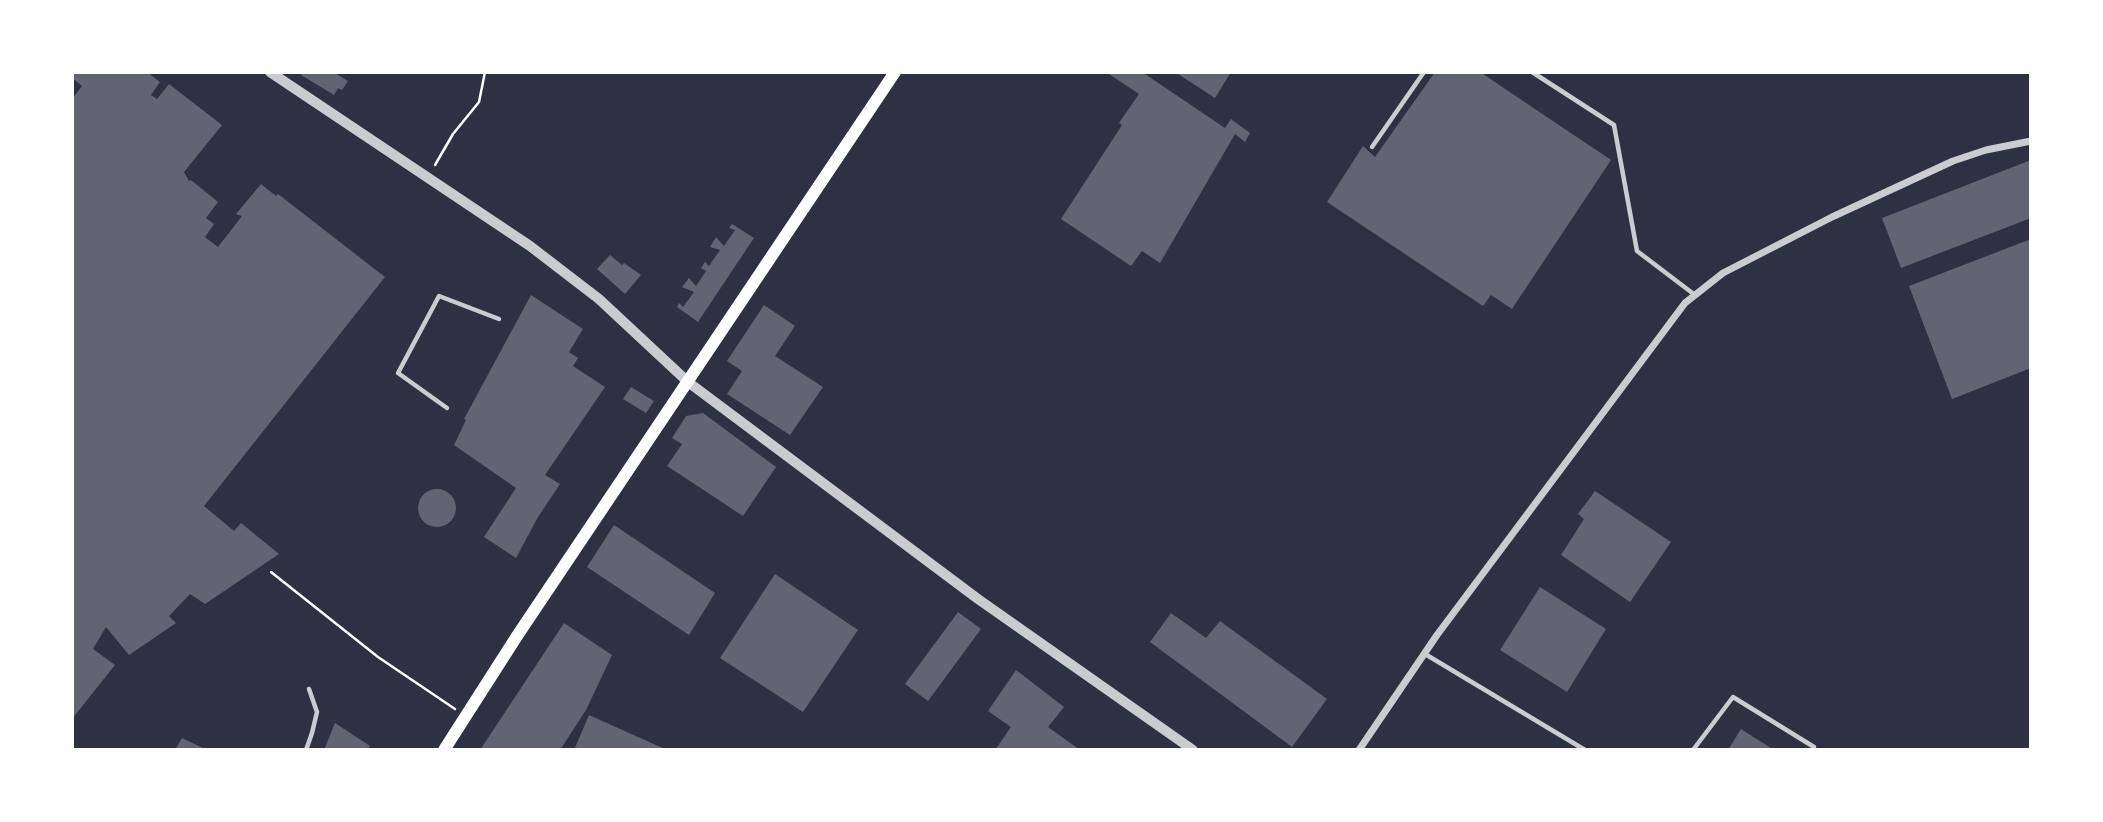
<!DOCTYPE html>
<html>
<head>
<meta charset="utf-8">
<style>
	body { margin:0 }
	#map { position:relative; width:2103px; height:822px; overflow:hidden; background:#2d3142; font-family:"PT Sans",sans-serif }
	canvas { display:block }
	.frame { position:absolute; inset:0; border:74px solid #fff; pointer-events:none }
</style>
</head>
<body>
<div id="map">
<canvas width="2103" height="822"></canvas>
<div class="frame"></div>
</div>
<script>
const c = document.querySelector('canvas').getContext('2d');
c.lineJoin = 'round';
function paint(path, color) {
  c.fillStyle = color;
  c.fill(path, 'evenodd');
}
function trace(path, color, width, dash) {
  c.strokeStyle = color;
  c.lineWidth = width;
  c.lineCap = dash ? 'butt' : 'round';
  c.setLineDash(dash || []);
  c.stroke(path);
}
const building = new Path2D(`
	M72 72H147L160 82 151 95 157 99 169 84 222 125 184 172 189 181 191 180 218 202 206 218 214 224 205 237 218 247 242 216 236 214 261 184 276 196 278 194 385 277 204 506 234 531 241 523 279 554 205 604 190 594 169 616 176 623 129 655 106 627 93 649 115 665 72 719V99L82 86 72 78Z
	M303 72H333L348 81 342 90 338 88 334 95 301 75Z
	M1106 72H1142L1225 128 1231 119 1250 133 1245 142 1235 134 1160 263 1142 251 1131 266 1061 219 1122 125 1119 123 1139 94Z
	M1175 72H1231L1215 98Z
	M1435 72H1480L1611 160 1512 309 1491 295 1483 306 1327 202 1363 146 1375 157Z
	M2031 160V218L1901 268 1882 218Z
	M732 224 754 238 698 322 677 307 679 303 683 307 694 292 682 287 689 278 696 286 706 271 701 268 705 262 709 266 720 250 710 247 716 237 724 246 735 230 729 228Z
	M2031 239V368L1952 399 1909 286Z
	M610 255 622 265 624 263 641 275 625 294 597 269Z
	M531 295 583 329 569 352 578 358 573 366 605 387 545 475 560 484 538 517 516 558 484 537 516 488 454 445 466 420 464 419Z
	M764 305 795 326 775 356 823 387 790 435 727 394 742 371 727 361Z
	M631 387 654 401 646 413 623 399Z
	M703 413 776 467 743 516 667 466 682 444 672 438 686 416Z
	M418 508a19 19 0 1 1 38 0a19 19 0 1 1-38 0Z
	M1595 491 1671 542 1630 602 1561 555 1584 519 1578 514Z
	M614 525 715 593 689 635 587 567Z
	M775 574 858 630 803 712 720 658Z
	M1540 587 1606 629 1567 692 1500 650Z
	M958 612 981 629 928 701 905 684Z
	M1171 613 1206 638 1220 621 1327 699 1292 747 1150 642Z
	M564 623 612 655 586 710 560 750H480Z
	M1016 670 1064 707 1048 727 1080 750H995L1011 727 988 711Z
	M589 715 667 750H574Z
	M335 723 370 746 368 750H324Z
	M1741 729 1774 750H1728Z
	M182 738 207 750H175Z`);
const path = new Path2D(`
	M435 165 453 134 479 102 485 72
	M271 572 378 657 455 709`);
const service = new Path2D(`
	M1532 72 1614 125 1637 251 1695 295
	M1372 147 1424 72
	M447 408 398 373 439 296 499 319
	M1425 654 1585 750
	M306 750 312 733 317 712 309 689
	M1693 750 1733 697 1814 747`);
const minor = new Path2D(`
	M1359 750 1437 635 1685 303 1723 273 1832 217 1953 161 1986 150 2031 141`);
const tertiary = new Path2D(`
	M270 72 530 246 599 299 688 382 978 599 1193 750`);
const secondary = new Path2D(`
	M444 750 517 636 895 72`);
paint(building, '#626471');
trace(path, '#fff', 2.5);
trace(service, '#caccd0', 4.5);
trace(minor, '#caccd0', 7);
trace(tertiary, '#caccd0', 10);
trace(secondary, '#fff', 12);
</script>
</body>
</html>
